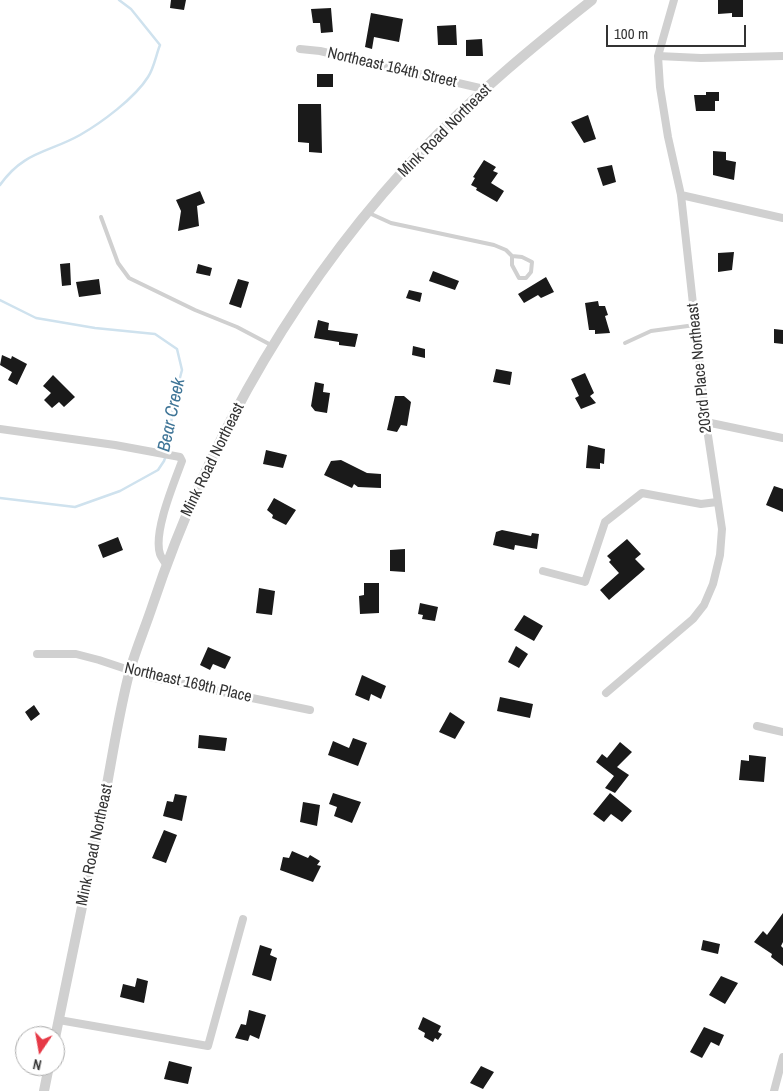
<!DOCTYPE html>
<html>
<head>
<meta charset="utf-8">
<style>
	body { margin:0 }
	#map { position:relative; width:783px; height:1091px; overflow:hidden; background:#fff; font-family:"Archivo Narrow",sans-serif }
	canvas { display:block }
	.north { position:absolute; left:15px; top:1026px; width:50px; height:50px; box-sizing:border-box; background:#fff; border:1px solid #adadad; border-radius:50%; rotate:192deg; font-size:14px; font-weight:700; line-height:20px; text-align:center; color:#333 }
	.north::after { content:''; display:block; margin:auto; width:18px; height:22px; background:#e63946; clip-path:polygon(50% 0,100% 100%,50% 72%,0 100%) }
	.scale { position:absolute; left:606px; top:25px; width:140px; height:22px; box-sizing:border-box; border:2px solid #333; border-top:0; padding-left:6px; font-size:15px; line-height:18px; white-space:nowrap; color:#333; -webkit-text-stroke:4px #fff; paint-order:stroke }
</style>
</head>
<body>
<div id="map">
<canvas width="783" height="1091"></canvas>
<div class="north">N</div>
<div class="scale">100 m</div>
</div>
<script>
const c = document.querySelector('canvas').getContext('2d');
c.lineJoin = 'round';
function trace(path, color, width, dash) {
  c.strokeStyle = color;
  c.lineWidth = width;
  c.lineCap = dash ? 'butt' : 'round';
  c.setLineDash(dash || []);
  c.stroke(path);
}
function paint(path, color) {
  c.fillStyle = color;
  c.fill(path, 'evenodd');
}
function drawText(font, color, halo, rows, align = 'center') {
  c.font = font + ' "Archivo Narrow",sans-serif';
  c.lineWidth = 5;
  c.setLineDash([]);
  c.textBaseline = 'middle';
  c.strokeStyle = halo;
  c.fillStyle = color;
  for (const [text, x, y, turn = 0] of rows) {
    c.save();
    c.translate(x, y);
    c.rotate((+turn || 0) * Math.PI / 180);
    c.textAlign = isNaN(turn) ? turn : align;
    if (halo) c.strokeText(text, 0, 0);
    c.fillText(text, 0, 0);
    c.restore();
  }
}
const stream = new Path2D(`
	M0 185C24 151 48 153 80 135 101 123 135 98 148 77 154 68 156 55 160 45L131 9 119 0
	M0 300 36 318 95 328 155 334 177 349 182 370 173 404 169 447 164 461 158 470 120 491 75 507 0 498`);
const building = new Path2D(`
	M171 0H186L184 10 170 8Z
	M718 0H743V17H732V13L718 14Z
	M331 8 333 32 321 33 320 23H313L311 9Z
	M371 13 403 19 399 42 374 37 372 49 365 47Z
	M456 25 457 45H438L437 26Z
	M482 39 483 56H466V40Z
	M317 74H333V87H317Z
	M706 92H719V101H715V111H696L694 95H706Z
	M298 104H321L322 153 309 152V143L298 142Z
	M588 115 596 139 584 143 571 122Z
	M713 151 726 152V160L736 162 734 180 713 175Z
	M484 160 496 167 493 171 498 173 491 183 504 191 497 202 476 190 477 188 471 185 475 178 473 177Z
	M612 165 616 182 603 186 597 168Z
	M200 191 205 203 197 206 199 226 178 231 181 211 176 200Z
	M734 252 732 270 718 272V253Z
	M70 263 71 285 62 286 60 264Z
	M198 264 212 268 210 276 196 273Z
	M433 271 459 281 455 290 429 281Z
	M546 277 554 292 541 298 538 295 524 303 518 294Z
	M99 279 101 294 79 297 76 282Z
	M238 279 249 282 241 308 229 304Z
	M409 290 422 293 420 302 406 298Z
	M598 301 599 306H605L608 315 605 316 610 333 595 334V330H589L585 303Z
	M318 320 329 323 328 330 358 334 355 347 339 345V342L314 338Z
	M774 329 783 330V344L774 343Z
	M413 346 425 349V358L412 355Z
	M2 355 11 359 12 356 27 364 17 385 8 380 12 372 0 365Z
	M496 369 512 372 510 385 493 382Z
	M585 373 594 393 590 396 596 403 581 409 575 398 579 396 571 379Z
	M53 375 75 397 64 407 59 402 52 408 44 400 51 393 43 386Z
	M315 382 324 384 323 392 330 393 327 413 315 411 311 406Z
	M395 396H404L411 402 407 426 401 425 397 432 387 430Z
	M588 445 605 449 604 464 600 463V469L586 468Z
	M266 450 287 455 283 468 263 464Z
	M341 460 367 473 381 474V488L358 487 354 484 352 488 324 475 331 461Z
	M774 486 783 489V512L766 505Z
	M274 498 296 510 286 525 272 518 273 515 267 510Z
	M502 530 531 536 532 533 539 534 537 549 515 545 514 550 493 545 496 532Z
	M118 537 123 550 103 558 98 545Z
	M627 539 641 554 635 559 645 569 609 600 600 590 619 573 609 562 611 560 607 556Z
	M405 549V572L390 571V550Z
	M364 583H379V613L360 614 359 596 364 595Z
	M259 588 275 591 272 615 256 613Z
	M420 603 438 607 435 621 422 619 423 615 418 614Z
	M524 615 543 626 534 641 514 630Z
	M516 646 528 654 519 668 508 662Z
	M208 647 231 657 225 669 213 664 210 670 200 665Z
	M362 675 386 686 381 699 371 694 369 701 355 695Z
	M500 697 533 704 530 718 497 711Z
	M34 705 40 714 31 721 25 712Z
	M450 712 465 722 455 739 439 732Z
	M199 735 227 738 225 751 198 748Z
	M353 738 367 743 358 766 328 755 333 741 349 748Z
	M620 742 632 752 617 767 629 775 615 793 605 788 614 776 596 762 602 754 607 758Z
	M749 755 766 757 764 782 739 780 741 760 749 761Z
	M333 793 361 802 352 823 334 816 337 807 329 804Z
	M610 793 632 811 622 822 611 814 604 822 593 814Z
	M175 794 187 796 182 821 163 816 167 801 173 802Z
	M303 802 320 805 317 826 300 822Z
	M164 830 177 835 166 863 152 858Z
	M292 851 308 858 310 855 320 861 317 865 321 866 313 882 280 870 283 857 289 858Z
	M783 913V942L781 946 783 948V966L771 957 772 954 754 942 763 931 767 935Z
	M703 940 720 944 718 954 701 950Z
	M260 945 272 949 270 955 277 958 271 981 252 975Z
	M721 976 738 983 725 1004 709 995Z
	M137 978 148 981 144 1003 120 997 123 984 135 987Z
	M249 1010 266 1015 259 1039 250 1035 248 1041 235 1038 241 1024 246 1025Z
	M423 1017 441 1026 438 1032 442 1034 438 1040 435 1038 433 1042 424 1037 425 1033 418 1029Z
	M704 1027 724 1035 719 1046 711 1042 702 1058 690 1052Z
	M169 1061 192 1067 188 1084 164 1079Z
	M481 1066 494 1072 483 1089 470 1083Z`);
const service = new Path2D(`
	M369 213 391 223 494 245 506 250 512 256V265L519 278H526L531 272 532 262 522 257 512 256
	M101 217 118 263 129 278 195 310 237 327 273 346
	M625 343 651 331 695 325`);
const minor = new Path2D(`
	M300 49 320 51 484 89
	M658 56 701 58 783 56
	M681 195 783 218
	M706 422 783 438
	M0 429 115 445 180 457 182 461C174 483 153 532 160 554 161 557 164 561 166 564
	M543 571 585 582 605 522 642 493 701 504 717 502
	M37 654H76L99 660 150 677 310 710
	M606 693 693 619 704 605 713 584 720 555 722 529 706 422 681 195 668 137 660 87 658 56 674 0
	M757 726 783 732
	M59 1020 208 1046 243 919
	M774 1091 783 1057`);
const tertiary = new Path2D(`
	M55 1038C71 957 88 876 105 795 113 754 119 711 130 670 136 649 145 628 152 607 209 435 302 275 428 144 479 91 535 45 592 0
	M44 1091 49 1066`);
const streetNames = [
	["Northeast 164th Street",392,68,13],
	["Mink Road Northeast",445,131,-45],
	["203rd Place Northeast",700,368,-96],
	["Mink Road Northeast",213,460,-64],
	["Northeast 169th Place",188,683,13],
	["Mink Road Northeast",95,845,-78]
];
const waterNames = [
	["Bear Creek",172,415,-78]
];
trace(stream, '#cfe2ee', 2.5);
paint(building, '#1a1a1a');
trace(service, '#d0d0d0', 4);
trace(minor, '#d0d0d0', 8);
trace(tertiary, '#d0d0d0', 10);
drawText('16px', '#333', '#fff', streetNames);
drawText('italic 18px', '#3f7597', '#fff', waterNames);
</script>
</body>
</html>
